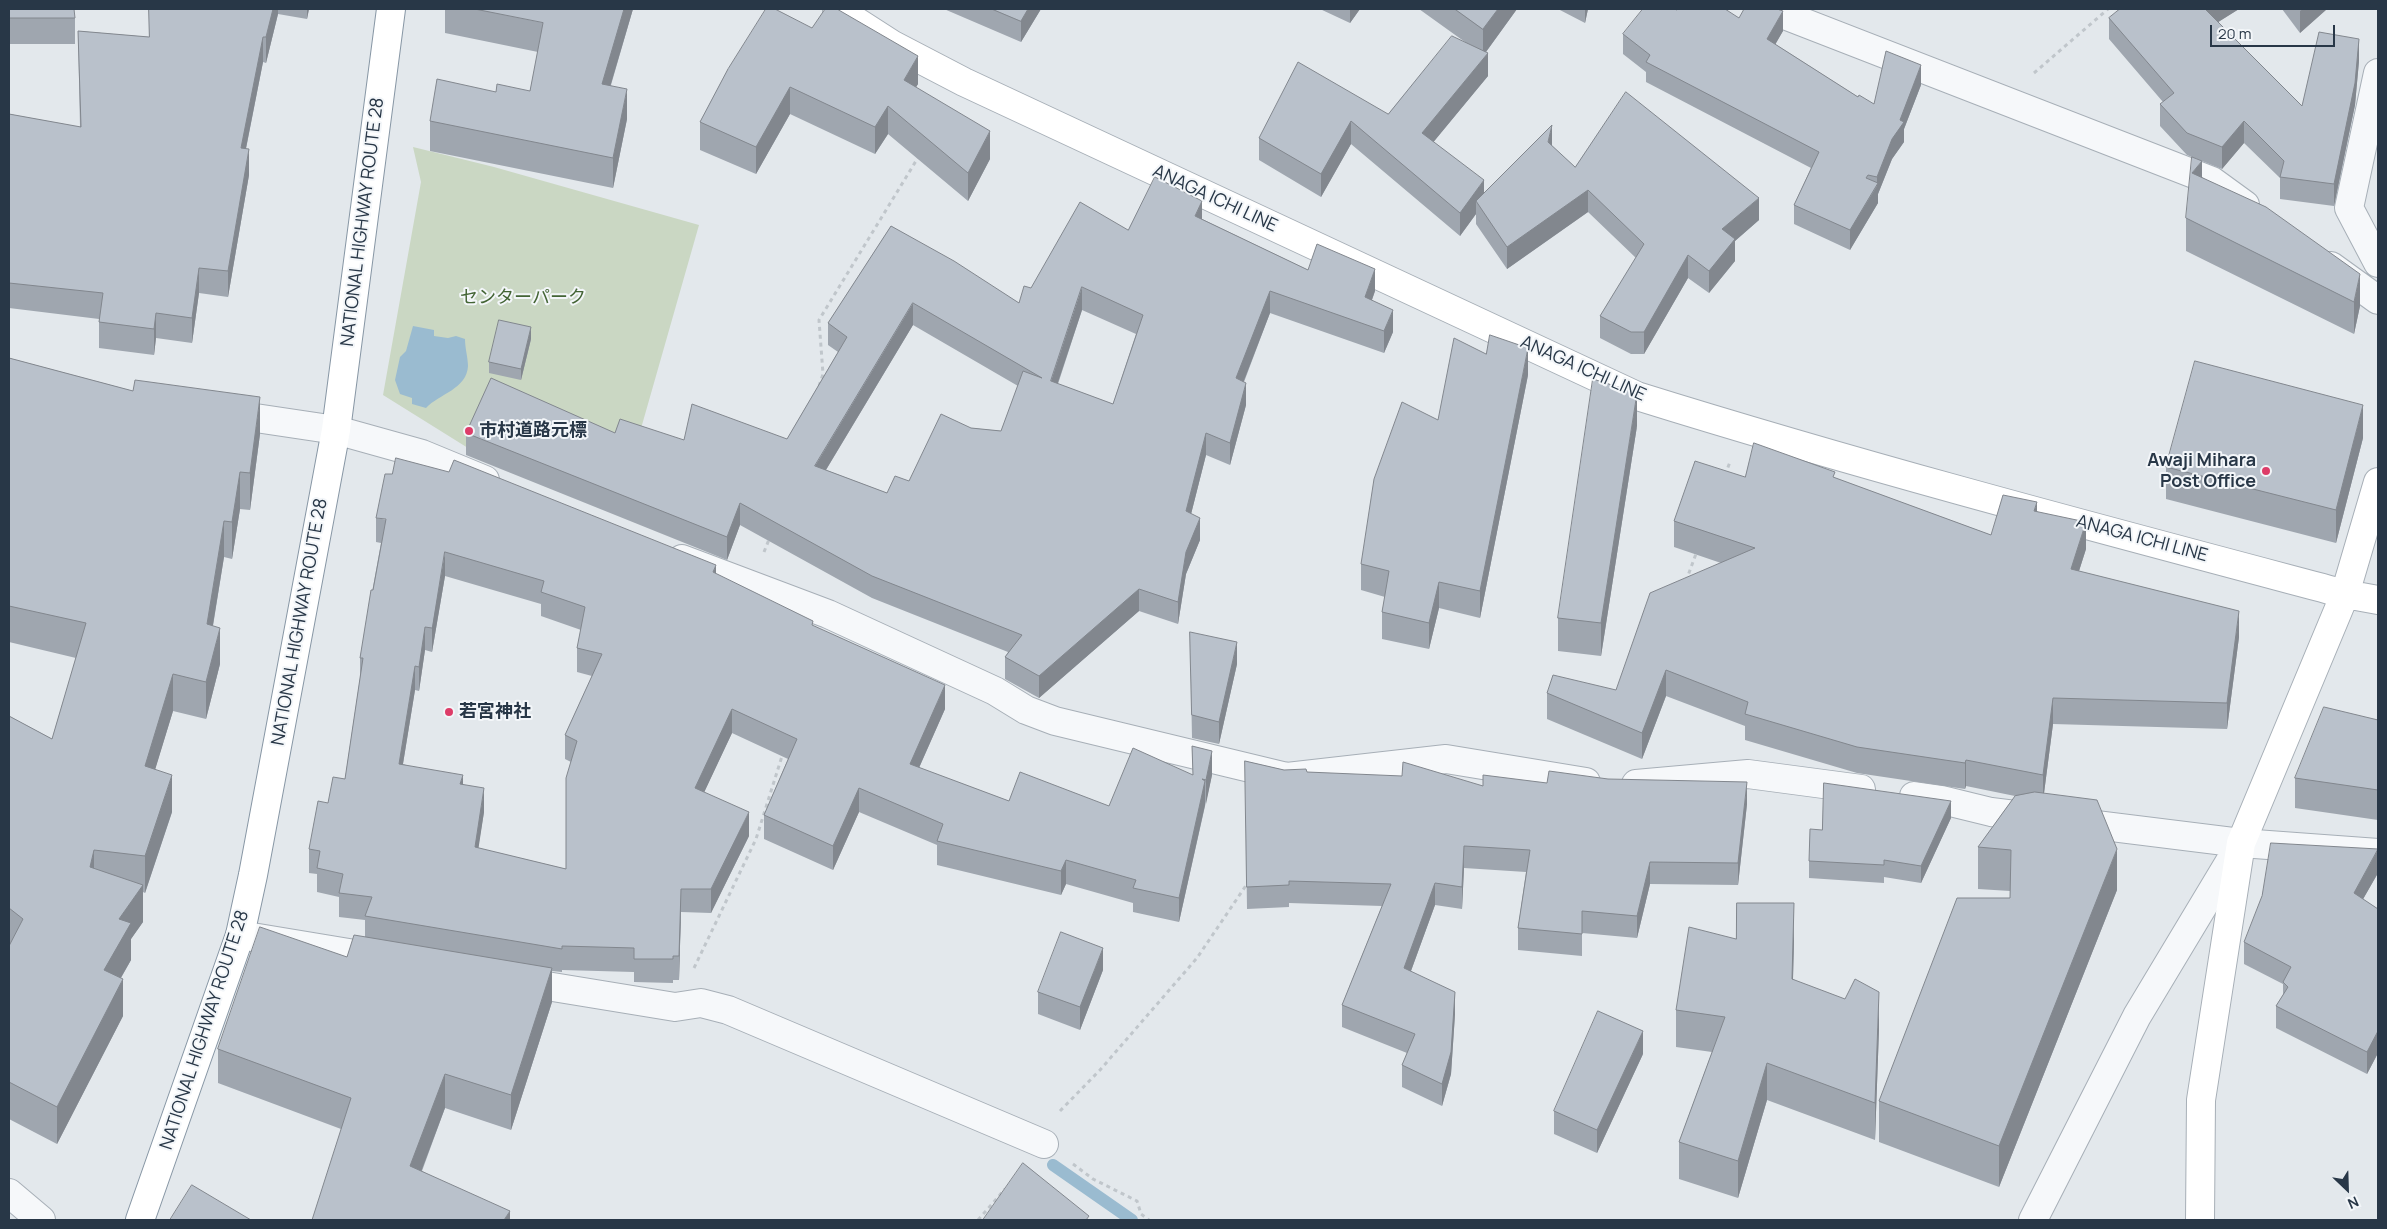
<!DOCTYPE html>
<html>
<head>
<meta charset="utf-8">
<style>
	body { margin:0 }
	#map { position:relative; width:2387px; height:1229px; overflow:hidden; background:#e3e8ec; font-family:Manrope,sans-serif }
	canvas { display:block }
	.frame { position:absolute; inset:0; border:10px solid #283747; pointer-events:none }
	.north { position:absolute; left:2322px; top:1164px; width:50px; height:50px; -webkit-text-stroke:4px #f3f6f9; paint-order:stroke; rotate:156deg; font-size:14px; font-weight:700; line-height:20px; text-align:center; color:#283747 }
	.north::after { content:''; display:block; margin:auto; width:18px; height:22px; background:#283747; clip-path:polygon(50% 0,100% 100%,50% 72%,0 100%) }
	.scale { position:absolute; left:2210px; top:25px; width:125px; height:22px; box-sizing:border-box; border:2px solid #283747; border-top:0; padding-left:6px; font-size:15px; line-height:18px; white-space:nowrap; color:#283747; -webkit-text-stroke:4px #f3f6f9; paint-order:stroke }
</style>
</head>
<body>
<div id="map">
<canvas width="2387" height="1229"></canvas>
<div class="frame"></div>
<div class="north">N</div>
<div class="scale">20 m</div>
</div>
<script>
const c = document.querySelector('canvas').getContext('2d');
c.lineJoin = 'round';
function paint(path, color) {
  c.fillStyle = color;
  c.fill(path, 'evenodd');
}
function trace(path, color, width, dash) {
  c.strokeStyle = color;
  c.lineWidth = width;
  c.lineCap = dash ? 'butt' : 'round';
  c.setLineDash(dash || []);
  c.stroke(path);
}
function drawText(font, color, halo, rows, align = 'center') {
  c.font = font + ' Manrope,"Noto Sans JP",sans-serif';
  c.lineWidth = 4;
  c.setLineDash([]);
  c.textBaseline = 'middle';
  c.strokeStyle = halo;
  c.fillStyle = color;
  for (const [text, x, y, turn = 0] of rows) {
    c.save();
    c.translate(x, y);
    c.rotate((+turn || 0) * Math.PI / 180);
    c.textAlign = isNaN(turn) ? turn : align;
    if (halo) c.strokeText(text, 0, 0);
    c.fillText(text, 0, 0);
    c.restore();
  }
}
const green = new Path2D(`
	M413 147 494 167 699 225 638 439 468 448 383 395 421 182Z`);
const water = new Path2D(`
	M413 326 434 330V336L448 338 456 336 465 339C465 348 468 358 468 366 467 389 439 394 426 408L412 404V398L400 394 395 380 400 357 406 351Z`);
const stream = new Path2D(`
	M1053 1165 1132 1220`);
const path = new Path2D(`
	M2034 73 2108 9
	M819 386 823 374 819 320 919 156
	M1725 475 1730 462
	M764 552 770 537
	M1686 581 1697 551
	M694 968 756 839 783 753
	M1060 1111 1100 1070 1197 958 1249 881
	M1073 1164 1093 1179 1137 1201 1141 1214 1149 1220
	M978 1220 1005 1189`);
const street = new Path2D(`
	M1769 9 2212 181 2245 205
	M2378 73 2349 208 2378 263
	M2331 266 2378 300
	M222 413 336 430 422 454 485 480
	M682 559 828 614 995 691 1026 710 1055 721 1287 777 1446 759 1586 782
	M1636 784 1748 774 1861 789
	M1914 796 1942 800 1991 812 2241 843 2378 853
	M240 935 385 959
	M516 981 675 1007 701 1003 728 1010 1044 1144
	M9 1193 41 1220
	M2033 1220 2137 1016 2241 843`);
const secondary = new Path2D(`
	M837 9 893 45 964 82 1637 396C1871 469 2108 531 2345 594L2378 600
	M2200 1220 2201 1100 2241 843 2345 594 2378 482`);
const highway = new Path2D(`
	M140 1220 240 935 253 875 336 430 391 9`);
const wall = new Path2D(`
	M9 9 75 18V44H9Z
	M149 9H309L307 19 278 14 266 63 263 62 246 149 249 175 228 297 199 293 192 343 156 338 154 355 99 348V319L9 308V114L80 127 78 31 149 37Z
	M445 9H633L611 85 627 119 613 188 430 151V121L496 92 530 91 538 52 445 33Z
	M944 9H1041L1021 42Z
	M1320 9H1360L1350 23Z
	M1419 9H1517L1486 52 1488 76 1433 142 1484 193 1552 146 1575 167 1759 220 1735 241V261L1709 293 1688 278 1644 354H1631L1600 338V316L1636 258 1588 212 1507 269 1476 224V214L1460 236 1351 144 1321 197 1259 160V138L1388 114 1465 42Z
	M1558 9H1588L1585 23Z
	M2120 9H2239L2218 22 2302 106 2359 61 2355 105 2334 206 2280 199V178L2244 143 2222 169 2187 155 2160 126V104L2163 102 2109 39V18Z
	M2282 9H2327L2300 33Z
	M1677 10 1739 18 1783 31 1775 44 1858 97 1874 104 1921 85 1904 129V142L1892 159 1878 194V203L1850 250 1794 224V205L1811 168 1646 82V72L1623 54V34Z
	M728 69 918 84 916 87 990 159 968 201 888 134 875 154 790 114 756 174 700 150V122Z
	M2202 177 2360 306 2354 334 2186 251V218Z
	M1202 219 1308 270 1375 291 1372 300 1393 332 1384 353 1270 313 1244 382 1246 405 1230 465 1206 455 1191 514 1200 540 1186 574 1178 624 1139 611 1039 698 1005 679V657L1008 652 872 598 740 525 727 560 466 455V433H615L684 440 787 439 838 352 828 345V323L891 226 1019 303 1031 288 1128 230ZM1082 310 1136 334 1113 404 1058 384ZM913 325 1018 386 1001 431 971 428 909 481 887 493 826 470Z
	M531 339 521 380 489 373V362Z
	M9 358 133 391 260 434 250 510 240 509 232 559 224 557 213 626 220 664 206 719 173 711 155 769 172 812 145 893 143 892V922L131 939V960L121 978 123 1016 57 1144 9 1119V716L52 739 76 658 9 642Z
	M1528 375 1480 618 1439 608 1429 649 1382 639V612L1385 597 1361 590V564L1438 420Z
	M1637 426 1601 656 1558 651V618Z
	M2363 438 2336 543 2166 499V467Z
	M1745 477 1835 478 1991 535 2037 511 2086 549 2079 571 2239 637 2227 729 2053 724 2044 793 2117 890 1999 1187 1879 1142V1101L2010 898V891L1978 889V847L2015 796 1966 786 1965 789 1857 773 1745 740V726L1666 696 1642 759 1547 719V693L1616 690 1721 563 1674 547V521Z
	M376 518 716 574 813 626 945 709 919 768 1009 801 1109 806 1193 775 1192 746 1212 775 1179 922 1133 912V903L1066 884 1061 895 937 865V845L859 812 833 870 764 839V815L788 759 732 733 704 792 749 836 711 913 681 912 679 980H673V983L634 982V972L562 970V972L552 971V1002L511 1130 445 1108 422 1171 510 1220 341 1129 218 1083V1049L347 957 365 937V920L339 917V897L317 892V874L309 873V849L328 803 345 779 360 678V658L381 543 376 542ZM445 576 541 604V616L581 630 577 648V672L592 676 565 735V759L571 762 566 869 478 848 484 812 463 784 403 764 415 690 419 691 425 650 432 652Z
	M1190 632 1237 664 1219 744 1192 738Z
	M2378 720V820L2295 808V778Z
	M1245 761 1284 770 1307 772 1483 786 1547 783 1747 804 1738 885 1650 884 1637 938 1582 933V956L1518 950V928L1526 872 1464 868 1462 909 1435 905 1411 971 1455 1014 1451 1074 1442 1106 1402 1087V1065L1407 1053 1342 1027V1005L1382 906 1289 903V907L1247 909Z
	M1951 818 1921 883 1884 877V883L1809 878V861L1822 830Z
	M2378 849V873L2363 899 2378 909V1053L2367 1074 2276 1028V1006L2283 995V984L2244 964V942Z
	M1736 939 1794 940 1793 979 1879 1029 1875 1140 1767 1100 1738 1198 1679 1179V1142L1712 1052 1676 1047V1010Z
	M1103 970 1080 1030 1038 1014V992Z
	M1643 1054 1597 1153 1554 1134V1111Z`);
const shadedWall = new Path2D(`
	M273 9H278V14L266 63V37Z
	M307 9H309L307 19Z
	M624 9H633L602 114V84Z
	M1028 9H1041L1021 42V21Z
	M1350 9H1360L1350 23Z
	M1498 9H1517L1483 56V29Z
	M1585 9H1588L1585 23Z
	M2205 9H2239L2204 31Z
	M2303 9H2327L2300 33V11Z
	M1783 11V31L1767 59V39Z
	M263 37V62L241 173V148Z
	M2359 39V61L2355 105 2334 206V184Z
	M1488 53V76L1422 156V133Z
	M918 56V84L904 107V80Z
	M1921 65V85L1904 129V142L1892 159 1878 194V203L1850 250V230L1877 186V177Z
	M790 87V114L756 174V147Z
	M627 89V119L613 188V158Z
	M888 106V134L875 154V127Z
	M1351 121V144L1321 197V174Z
	M2244 121V143L2222 169V147Z
	M1552 125V147L1548 142Z
	M990 131V159L968 201V173Z
	M249 149V175L228 297V271Z
	M2202 161V194L2192 173Z
	M1484 180V202L1476 201V214L1460 236V213Z
	M1588 190V212L1507 269V247Z
	M1759 198V220L1735 241V261L1709 293V271L1722 229Z
	M1202 201V223L1195 216Z
	M1688 255V278L1644 354V332Z
	M199 268V293L192 343V318Z
	M1375 269V291L1365 319V297Z
	M2360 274V306L2354 334V302Z
	M1082 287V310L1051 403V381Z
	M1270 291V313L1236 401V378Z
	M913 303V325L815 488V466Z
	M1393 310V332L1384 353V331Z
	M156 313V338L154 355V329Z
	M531 327V339L521 380V369Z
	M1528 348V375L1480 618V591Z
	M1246 383V405L1230 465V443Z
	M1637 393V426L1601 656V623Z
	M260 397V434L250 510V473Z
	M2363 405V438L2336 543V510Z
	M1206 433V455L1186 534V511Z
	M240 472V509L232 559V522Z
	M2037 502V528L2034 511Z
	M740 503V525L727 560V537Z
	M1200 518V540L1186 574 1178 624V602L1186 552Z
	M224 521V557L207 661V624Z
	M2086 522V549L2071 596V569Z
	M445 552V576L432 652V628Z
	M716 565V589L713 572Z
	M1439 582V608L1429 649V623Z
	M1139 589V611L1039 698V676Z
	M2239 611V637L2227 729V703Z
	M425 627V650L419 691V667Z
	M220 628V664L206 719V682Z
	M1237 642V664L1219 744V722Z
	M415 666V690L399 788V764Z
	M1666 670V696L1642 759V733Z
	M173 674V711L145 803V766Z
	M945 685V709L910 788V764Z
	M2053 698V724L2043 801V775Z
	M732 709V733L695 812V788Z
	M1212 751V775L1206 804V780Z
	M1966 760V786L1965 789V763Z
	M172 775V812L145 893V856Z
	M463 775V799L460 784Z
	M1205 781V805L1179 922V898Z
	M1747 782V804L1738 885V863Z
	M484 788V812L475 871V847Z
	M859 788V812L833 870V846Z
	M1951 801V818L1921 883V866Z
	M749 812V836L711 913V889Z
	M1464 846V868L1462 909V887Z
	M2117 849V890L1999 1187V1146Z
	M94 850V886L90 867Z
	M2378 850V873L2354 915V893Z
	M1066 860V884L1061 895V871Z
	M1650 862V884L1637 938V916Z
	M1435 883V905L1404 990V968Z
	M143 885V922L131 939V960L104 1007V970L119 919Z
	M681 889V912L679 980V956Z
	M1794 903V940L1792 1016V979Z
	M1103 948V970L1080 1030V1007Z
	M552 968V1002L511 1130V1095Z
	M123 979V1016L57 1144V1107Z
	M1455 992V1014L1451 1074 1442 1106V1084Z
	M1879 992V1029L1875 1140V1103Z
	M1643 1031V1054L1597 1153V1130Z
	M2378 1031V1053L2367 1074V1052Z
	M1767 1063V1100L1738 1198V1161Z
	M445 1074V1108L410 1201V1166Z
	M510 1211V1220H504Z`);
const building = new Path2D(`
	M9 9H74L75 18H9Z
	M149 9H273L266 37H263L241 148 249 149 228 271 199 268 192 318 156 313 154 329 99 322 103 293 9 283V114L81 127 78 31 149 37Z
	M475 9H624L602 84 627 89 613 158 430 121 437 79 496 92 497 84 530 91 543 23Z
	M766 9H775L812 28 825 9H837L918 56 904 80 990 131 968 173 888 106 875 127 790 87 756 147 700 122 728 69Z
	M992 9H1028L1021 21Z
	M1455 9H1498L1483 29Z
	M1643 9H1674L1677 10 1678 9H1725L1739 18 1744 9H1777L1783 11 1767 39 1858 97 1859 95 1874 104 1886 51 1921 65 1900 120 1904 122 1892 139 1877 177 1868 175 1866 178 1878 183 1850 230 1794 205 1819 152 1646 62 1650 55 1623 34Z
	M2120 9H2205L2302 106 2319 32 2359 39 2355 83 2334 184 2280 177 2284 161 2244 121 2222 147 2187 133 2160 104 2174 93 2109 18Z
	M1452 36 1488 53 1422 133 1484 180 1460 213 1351 121 1321 174 1259 138 1298 62 1388 114Z
	M1626 92 1759 198 1722 229 1735 239 1709 271 1688 255 1644 332H1631L1600 316 1644 244 1588 190 1507 247 1476 201 1552 125 1548 142 1575 167Z
	M2192 157 2202 161 2192 173 2266 207 2360 274 2354 302 2186 218Z
	M1155 177 1202 201 1195 216 1308 270 1317 244 1375 269 1365 297 1393 310 1384 331 1270 291 1236 378 1246 383 1230 443 1206 433 1186 511 1200 518 1186 552 1178 602 1139 589 1039 676 1005 657 1022 635 872 576 740 503 727 537 466 433 491 378 615 433 620 419 684 440 692 404 787 439 847 337 828 323 891 226 954 261 1019 303 1024 286 1031 288 1080 202 1128 230ZM1082 287 1143 315 1113 404 1051 381ZM913 303 1042 378 1023 371 1001 431 971 428 941 414 909 481 895 476 887 493 815 466Z
	M499 320 531 327 521 369 489 362Z
	M1490 335 1528 348 1480 591 1439 582 1429 623 1382 612 1389 571 1361 564 1374 479 1402 402 1438 420 1454 338 1486 354Z
	M9 358 133 391 135 380 260 397 250 473 240 472 232 522 224 521 207 624 220 628 206 682 173 674 145 766 172 775 145 856 94 850 90 867 143 885 119 919 131 923 104 970 123 979 57 1107 9 1082V946L23 919 9 908V716L52 739 86 623 9 606Z
	M2195 361 2363 405 2336 510 2166 467Z
	M1593 379 1637 393 1601 623 1558 618Z
	M1754 443 1835 472 1833 477 1991 535 2003 495 2037 502 2034 511 2086 522 2071 569 2239 611 2227 703 2053 698 2043 775 1966 760 1965 763 1857 747 1745 714 1748 702 1666 670 1642 733 1547 693 1553 675 1616 690 1650 593 1755 548 1674 521 1695 461 1745 477Z
	M396 458 449 472 454 460 716 565 713 572 813 621 812 625 945 685 910 764 1009 801 1020 772 1109 806 1133 748 1193 775 1192 746 1212 751 1206 780 1202 779 1205 781 1179 898 1133 888 1136 880 1066 860 1061 871 937 841 943 824 859 788 833 846 764 815 797 739 732 709 695 788 749 812 711 889H681L679 956H673V959H634V948L562 946V949L365 916 372 897 339 893 343 874 317 868 320 851 309 849 318 801 328 803 333 777 345 779 363 658H360L371 590H373L386 519 376 518 385 474H392ZM445 552 544 581 541 592 585 607 577 648 602 654 565 735 577 741 566 778V869L475 847 484 788 460 784 463 775 399 764 415 666 419 667 425 627 432 628Z
	M1190 632 1237 642 1219 722 1192 715Z
	M2324 707 2378 720V790L2295 778Z
	M1245 761 1284 770 1306 769 1307 772 1402 776 1403 762 1483 786V775L1547 783 1549 771 1608 779 1747 782 1738 863 1650 862 1637 916 1582 911V934L1518 928 1530 850 1464 846 1462 887 1435 883 1404 968 1455 992 1451 1052 1442 1084 1402 1065 1415 1034 1342 1005 1391 884 1289 881V885L1247 887Z
	M1824 783 1951 801 1921 866 1884 860V865L1809 861 1810 829 1822 830Z
	M2035 792 2097 800 2117 849 1999 1146 1879 1101 1957 898H2010L2011 850 1978 847 2015 796Z
	M2271 843 2378 849 2354 893 2378 909V1031L2367 1052 2276 1006 2288 987 2283 982 2291 967 2244 942 2262 896Z
	M1737 903H1794L1792 979 1845 999 1855 979 1879 992 1875 1103 1767 1063 1738 1161 1679 1142 1725 1017 1676 1010 1689 927 1736 939Z
	M260 927 347 957 354 935 552 968 511 1095 445 1074 410 1166 510 1211 504 1220H312L351 1098 218 1049Z
	M1061 932 1103 948 1080 1007 1038 992Z
	M1598 1011 1643 1031 1597 1130 1554 1111Z
	M1023 1163 1089 1216 1086 1220H983Z
	M192 1185 251 1220H170Z`);
const markers = [
	[469,431,5,"#dd3c68"],
	[2266,471,5,"#dd3c68"],
	[449,712,5,"#dd3c68"]
];
const streetNames = [
	["ANAGA ICHI LINE",1215,199,25],
	["NATIONAL HIGHWAY ROUTE 28",363,222,-83],
	["ANAGA ICHI LINE",1583,369,24],
	["ANAGA ICHI LINE",2142,539,15],
	["NATIONAL HIGHWAY ROUTE 28",300,622,-80],
	["NATIONAL HIGHWAY ROUTE 28",205,1030,-72]
];
const parkNames = [
	["センターパーク",523,298]
];
const poiNames = [
	["市村道路元標",479,431],
	["Awaji Mihara",2256,461,"right"],
	["Post Office",2256,482,"right"],
	["若宮神社",459,712]
];
paint(green, '#cad7c3');
paint(water, '#9abbd0');
trace(stream, '#9abbd0', 12);
trace(street, '#a7afb7', 30);
trace(secondary, '#a7afb7', 30);
trace(highway, '#8897a5', 30);
trace(path, '#c0c6cb', 3, [4, 4]);
trace(street, '#f6f8fa', 28);
trace(secondary, '#fff', 28);
trace(highway, '#fff', 28);
paint(wall, '#9fa6af');
paint(shadedWall, '#82878e');
paint(building, '#b9c1cb');
trace(building, '#82878e', 1);
for (const [x, y, r, color] of markers) {
  const dot = new Path2D();
  dot.arc(x, y, r, 0, 2 * Math.PI);
  c.fillStyle = color;
  c.fill(dot);
  trace(dot, '#f3f6f9', 2);
}
drawText('18px', '#283747', '#f3f6f9', streetNames);
drawText('18px', '#436434', '#f3f6f9', parkNames);
drawText('bold 18px', '#283747', '#f3f6f9', poiNames, 'left');
</script>
</body>
</html>
